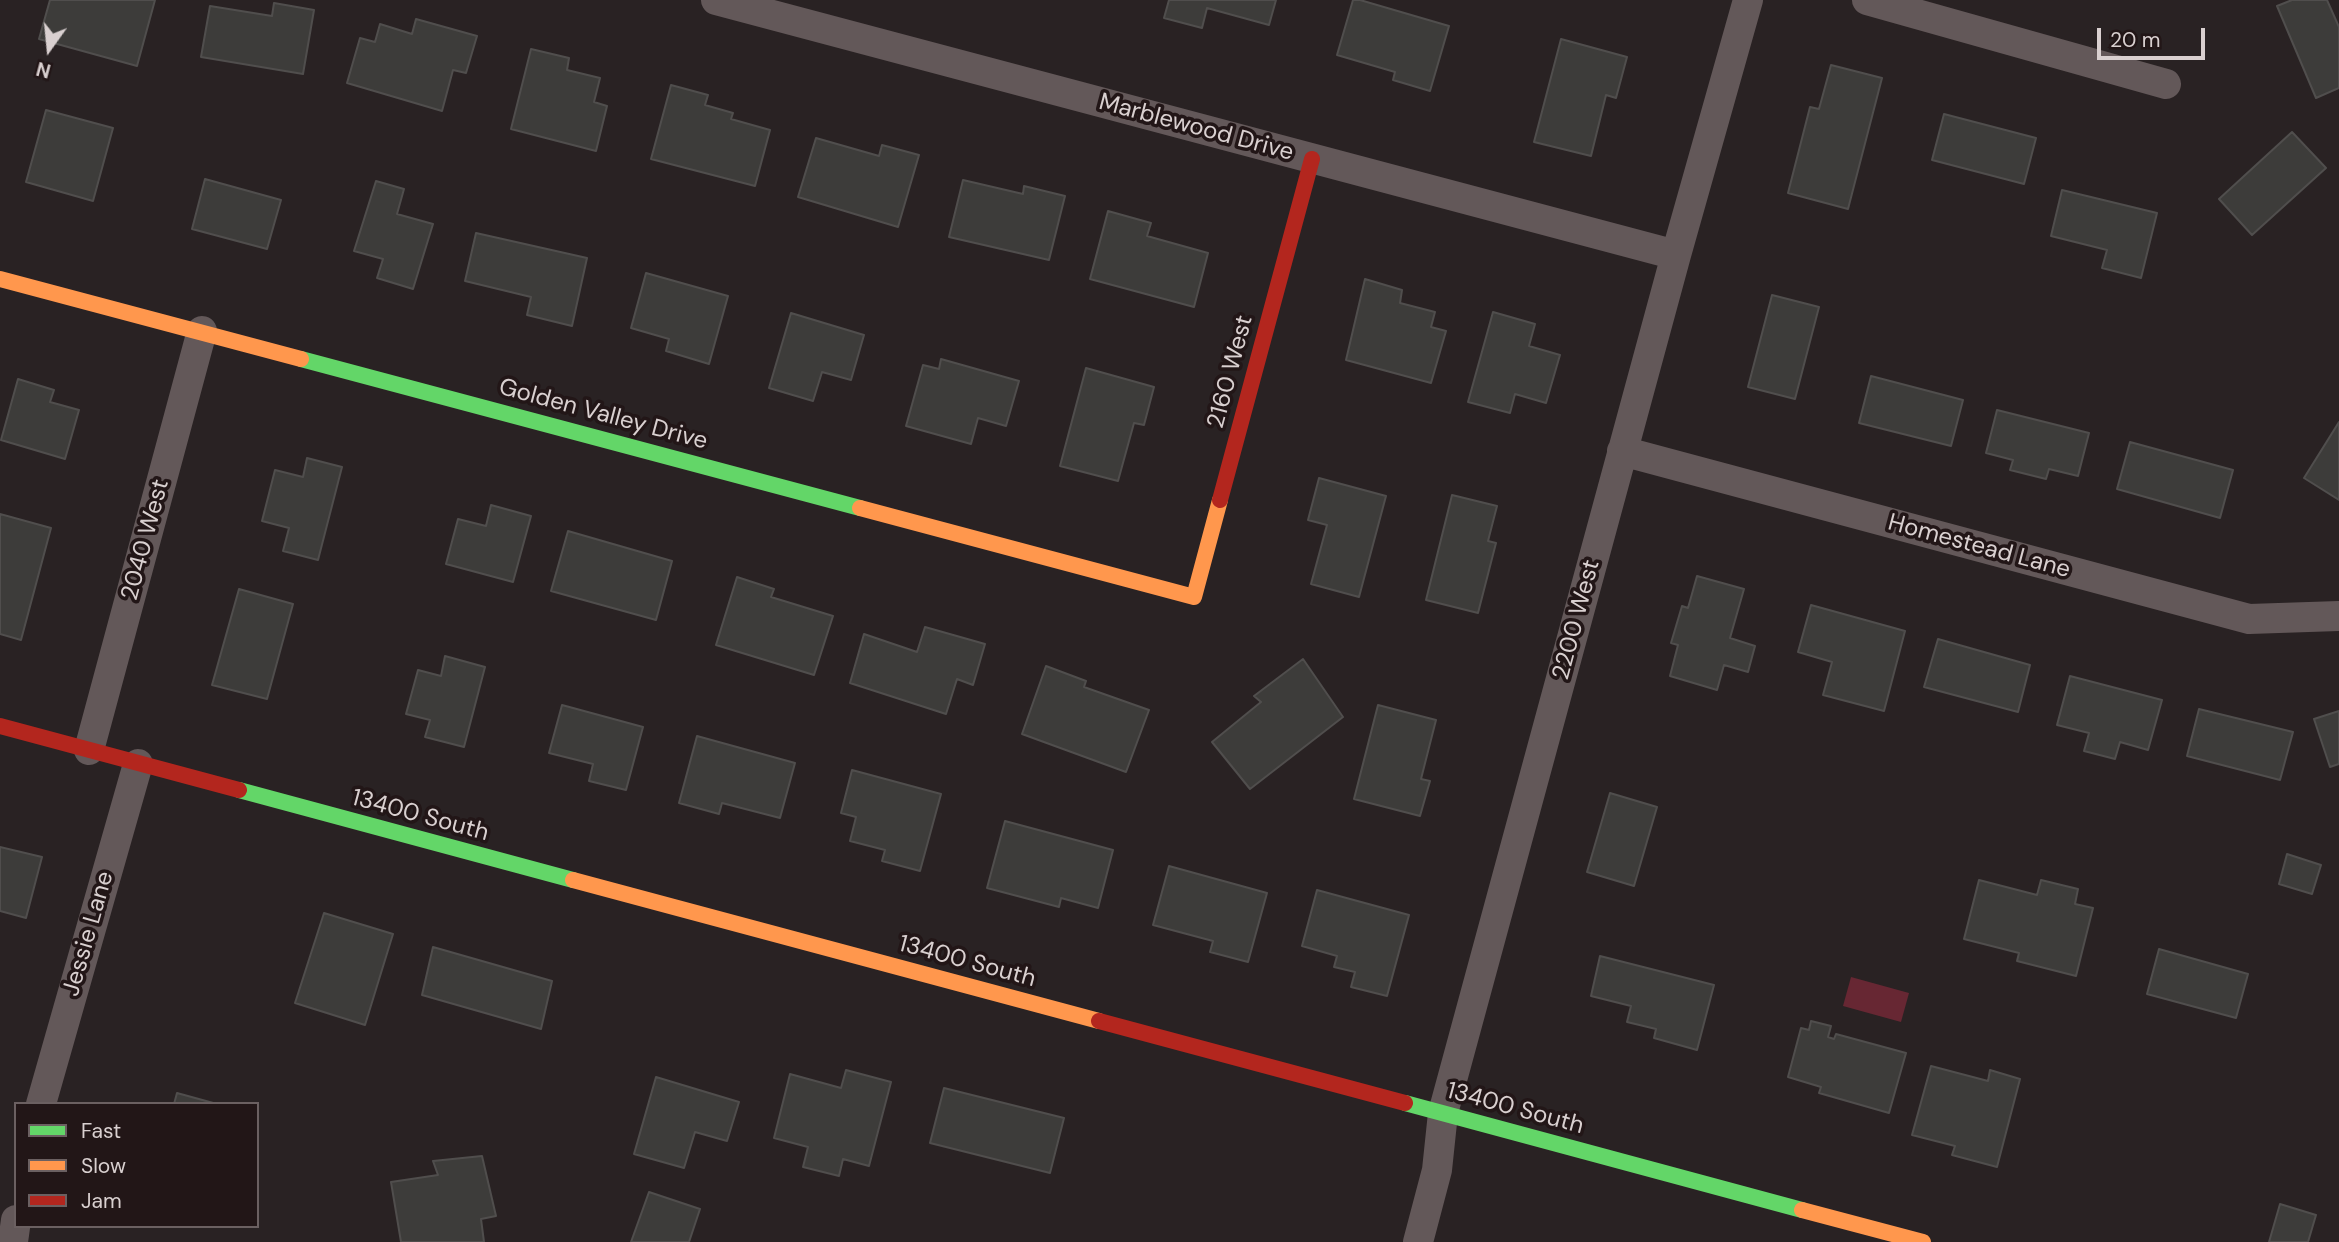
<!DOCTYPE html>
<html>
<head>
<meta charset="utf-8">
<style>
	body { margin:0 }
	#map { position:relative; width:2339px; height:1242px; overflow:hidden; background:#292223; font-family:"DM Sans",sans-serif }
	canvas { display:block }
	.legend { position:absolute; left:14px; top:1102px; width:245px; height:126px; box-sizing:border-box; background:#221617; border:2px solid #6b6061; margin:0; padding:9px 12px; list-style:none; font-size:21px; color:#d9d0d0 }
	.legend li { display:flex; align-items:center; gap:14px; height:35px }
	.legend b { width:35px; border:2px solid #6b6061 }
	.north { position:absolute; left:14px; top:14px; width:70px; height:70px; -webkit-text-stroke:5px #221617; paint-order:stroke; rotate:195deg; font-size:19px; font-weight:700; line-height:28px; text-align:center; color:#d9d0d0 }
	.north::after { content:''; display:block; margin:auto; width:24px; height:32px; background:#d9d0d0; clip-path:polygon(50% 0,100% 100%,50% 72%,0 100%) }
	.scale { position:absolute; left:2097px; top:28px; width:108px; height:32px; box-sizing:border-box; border:4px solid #d9d0d0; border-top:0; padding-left:9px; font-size:21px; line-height:24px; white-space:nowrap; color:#d9d0d0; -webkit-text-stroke:5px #221617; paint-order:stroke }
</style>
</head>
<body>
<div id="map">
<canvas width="2339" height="1242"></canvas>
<ul class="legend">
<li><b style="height:9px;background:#63d668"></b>Fast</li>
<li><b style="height:9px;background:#ff974d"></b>Slow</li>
<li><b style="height:9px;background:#b3261e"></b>Jam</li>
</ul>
<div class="north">N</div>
<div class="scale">20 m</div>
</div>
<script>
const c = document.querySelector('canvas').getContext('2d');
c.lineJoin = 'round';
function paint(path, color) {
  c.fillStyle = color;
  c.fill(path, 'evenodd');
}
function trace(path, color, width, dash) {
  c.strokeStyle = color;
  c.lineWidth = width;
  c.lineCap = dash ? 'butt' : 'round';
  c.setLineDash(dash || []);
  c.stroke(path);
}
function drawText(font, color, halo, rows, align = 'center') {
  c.font = font + ' "DM Sans",sans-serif';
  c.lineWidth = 7;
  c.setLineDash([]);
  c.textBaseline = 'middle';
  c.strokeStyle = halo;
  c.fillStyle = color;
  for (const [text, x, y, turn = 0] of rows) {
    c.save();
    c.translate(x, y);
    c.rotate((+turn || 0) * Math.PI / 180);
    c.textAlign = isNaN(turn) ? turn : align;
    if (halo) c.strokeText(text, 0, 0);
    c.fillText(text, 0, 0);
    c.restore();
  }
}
const water = new Path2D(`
	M1851 977 1909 993 1901 1022 1843 1006Z`);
const building = new Path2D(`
	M50 0H155L137 66 39 39Z
	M1169 0H1276L1269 25 1207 8 1202 28 1164 18Z
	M1353 0H1360L1449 26 1430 91 1393 80 1395 72 1337 55Z
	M2292 0H2327L2339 27V88L2316 98 2277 6Z
	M274 3 314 10 303 74 201 57 210 6 272 16Z
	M416 19 477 36 466 73 453 70 442 111 347 83 360 38 375 42 380 24 412 34Z
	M1561 39 1627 57 1616 98 1606 95 1591 156 1534 142Z
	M531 49 569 58 567 70 600 78 594 102 607 106 596 151 511 129Z
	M1831 65 1882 78 1848 209 1788 193 1810 107 1819 109Z
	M671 85 708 95 705 105 733 113 731 119 770 130 755 186 651 159Z
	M46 110 113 128 93 201 26 182Z
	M1944 114 2036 138 2024 184 1932 160Z
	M2292 132 2326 168 2252 235 2219 199Z
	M816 138 879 156 882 145 919 155 898 227 798 197Z
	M205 179 281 200 267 249 192 229Z
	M963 180 1023 194 1024 186 1065 196 1049 260 949 237Z
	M376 181 404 189 397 214 433 224 413 289 377 278 383 259 354 251Z
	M2062 190 2157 213 2141 278 2102 268 2107 250 2051 236Z
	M1108 211 1151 223 1147 236 1208 253 1194 307 1090 279Z
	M476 233 587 258 572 326 527 315 531 297 465 281Z
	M646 273 728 296 709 364 666 351 669 339 631 328Z
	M1365 279 1402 290 1400 303 1435 312 1431 327 1446 331 1431 383 1346 360Z
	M1772 295 1819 307 1795 399 1748 387Z
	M1493 312 1535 324 1529 346 1560 355 1546 403 1515 394 1510 413 1468 402Z
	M791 313 864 335 851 380 822 372 813 401 769 388Z
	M941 359 1019 381 1006 426 978 418 971 444 906 426 923 365 939 369Z
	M1086 368 1154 387 1144 425 1134 423 1118 481 1060 466Z
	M1871 376 1963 400 1951 446 1859 423Z
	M18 379 54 390 50 402 79 410 65 459 1 440Z
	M1997 410 2089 433 2078 476 2049 469 2046 479 2010 470 2013 460 1986 453Z
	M2339 422V500L2304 478Z
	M2130 442 2233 470 2220 518 2117 489Z
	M307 458 342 467 318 560 283 551 289 528 262 521 275 470 303 477Z
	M1319 478 1386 496 1359 597 1311 584 1327 525 1308 520Z
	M1452 495 1497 506 1488 541 1496 543 1478 613 1426 600Z
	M491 505 531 516 513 582 446 564 458 519 486 526Z
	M0 514 51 528 21 640 0 634Z
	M568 531 672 561 656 620 551 591Z
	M1697 576 1744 589 1730 638 1755 646 1748 672 1724 665 1717 690 1670 676 1678 645 1671 643 1682 606 1688 608Z
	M737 577 774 589 771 597 833 616 814 675 716 645Z
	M239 589 293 604 267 699 212 685Z
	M1811 605 1905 631 1884 711 1823 695 1832 662 1798 652Z
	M925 627 985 644 973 685 957 679 946 714 850 683 864 634 917 652Z
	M1938 639 2030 665 2018 712 1924 687Z
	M445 656 485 667 464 747 425 737 430 720 406 714 418 670 441 676Z
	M1303 659 1343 717 1250 789 1212 742 1261 702 1254 696Z
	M1046 666 1086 681 1084 687 1149 710 1126 772 1022 734Z
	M2070 676 2162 700 2148 750 2120 742 2115 759 2084 751 2089 733 2057 725Z
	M562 705 643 727 626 790 589 781 593 764 549 753Z
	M1378 705 1436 720 1421 779 1430 781 1420 816 1354 799Z
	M2199 709 2293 732 2280 780 2187 756Z
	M2339 711V764L2330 767 2314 719Z
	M697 736 795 763 780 818 722 803 719 814 679 803Z
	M852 770 941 794 920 871 882 861 885 850 850 841 856 817 841 813Z
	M1610 793 1657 807 1634 886 1587 872Z
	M1005 821 1113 850 1098 908 1061 898 1059 907 987 888Z
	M0 847 42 857 26 918 0 911Z
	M2287 854 2321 865 2312 894 2279 884Z
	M1169 866 1267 893 1248 962 1210 952 1213 941 1153 925Z
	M1979 880 2037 895 2041 880 2078 889 2075 904 2093 908 2076 976 2017 961 2019 953 1964 939Z
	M1317 890 1409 915 1387 996 1351 987 1355 972 1334 967 1337 956 1302 946Z
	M324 913 393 934 365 1025 295 1003Z
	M433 947 552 981 541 1029 422 995Z
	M2159 949 2248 974 2236 1018 2147 994Z
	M1600 956 1714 985 1697 1050 1654 1038 1656 1029 1627 1022 1631 1006 1591 996Z
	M1811 1021 1831 1026 1828 1037 1834 1039 1836 1034 1906 1053 1889 1113 1819 1093 1821 1087 1788 1077 1801 1028 1809 1030Z
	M1931 1066 1988 1081 1990 1070 2020 1079 1997 1167 1952 1155 1955 1146 1912 1135Z
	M846 1070 891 1082 869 1166 843 1159 839 1176 803 1167 808 1147 774 1138 790 1074 841 1088Z
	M656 1077 739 1102 727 1141 695 1132 684 1168 634 1154Z
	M944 1088 1064 1118 1050 1173 930 1143Z
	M177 1093 217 1104H174Z
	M482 1156 496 1216 481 1219 484 1242H401L391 1182 438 1175 433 1161Z
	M649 1192 700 1209 689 1242H631Z
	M2280 1204 2316 1215 2308 1242H2269Z`);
const street = new Path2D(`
	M716 0 1676 255
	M1867 0 2166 84
	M1622 451 2249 619 2339 616
	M89 750 202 331
	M41 1104 138 764
	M13 1242 16 1220
	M1418 1242 1437 1170 1443 1113 1676 255 1748 0`);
const fast = new Path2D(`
	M301 359 860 508
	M239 790 573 880
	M1405 1103 1802 1210`);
const slow = new Path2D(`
	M0 279 301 359
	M860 508 1194 597 1220 500
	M573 880 1099 1021
	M1802 1210 1923 1242`);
const jam = new Path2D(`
	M1220 500 1312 159
	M0 726 239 790
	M1099 1021 1405 1103`);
const streetNames = [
	["Marblewood Drive",1196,128,15],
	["2160 West",1231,372,-75],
	["Golden Valley Drive",603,415,15],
	["2040 West",146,540,-75],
	["Homestead Lane",1979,547,15],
	["2200 West",1577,620,-75],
	["13400 South",420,816,15],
	["Jessie Lane",89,934,-74],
	["13400 South",967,962,15],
	["13400 South",1515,1109,15]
];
paint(water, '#672733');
paint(building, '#3d3c3a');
trace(building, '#504e4d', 2);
trace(street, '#635859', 30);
trace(fast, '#63d668', 16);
trace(slow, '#ff974d', 16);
trace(jam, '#b3261e', 16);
drawText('24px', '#d9d0d0', '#221617', streetNames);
</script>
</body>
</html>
